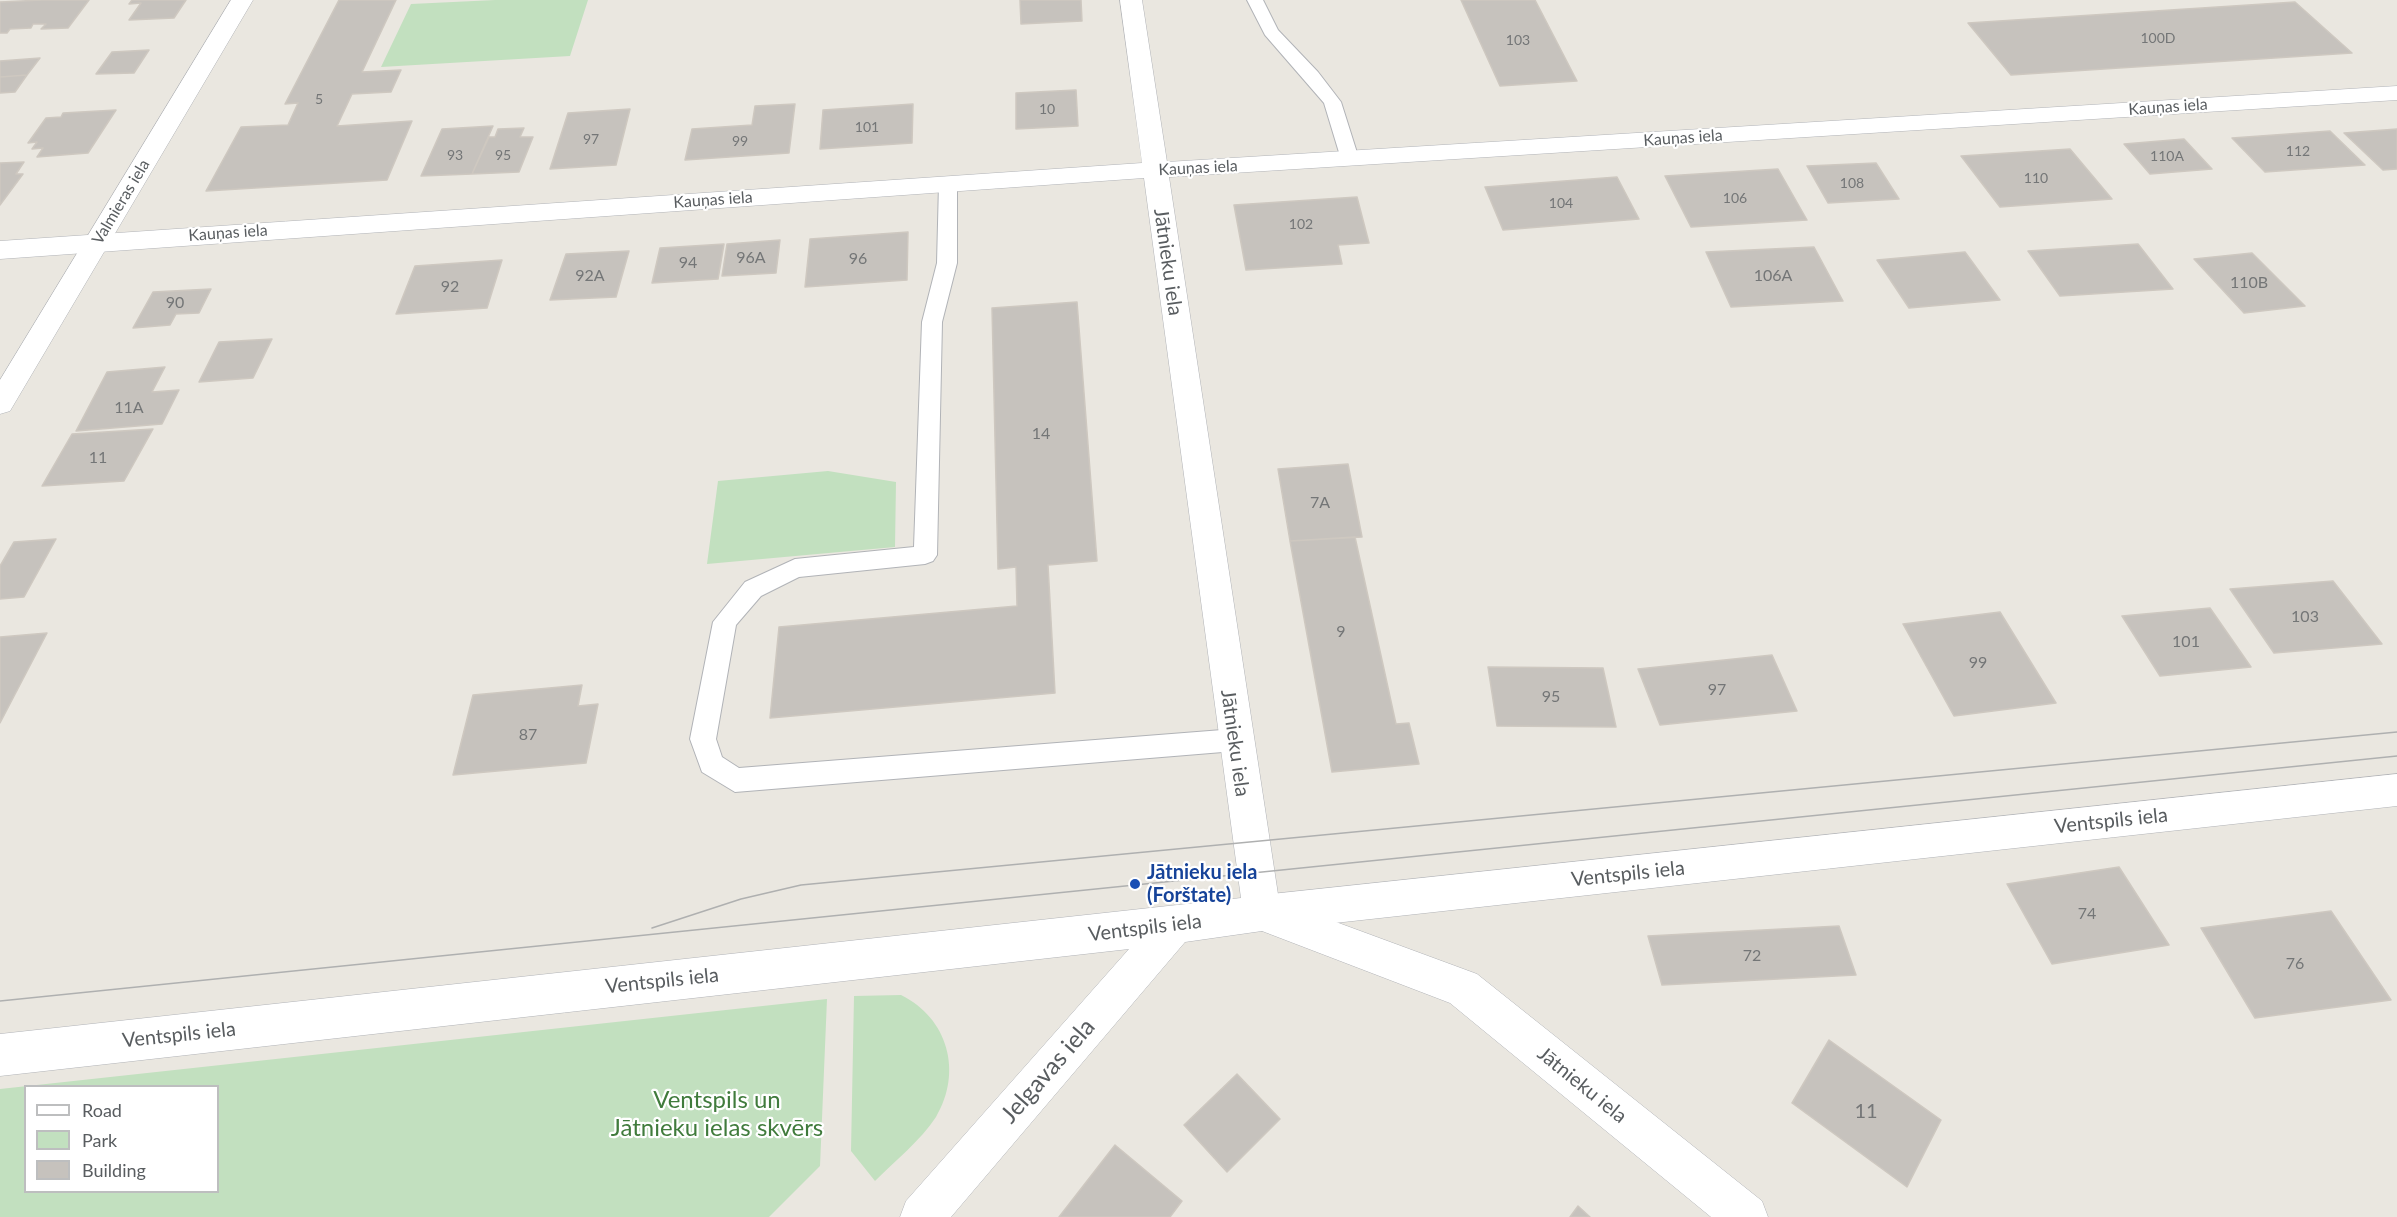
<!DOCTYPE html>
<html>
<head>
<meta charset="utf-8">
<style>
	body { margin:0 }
	#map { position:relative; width:2397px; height:1217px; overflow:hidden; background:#eae7e0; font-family:Lato,sans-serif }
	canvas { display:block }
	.legend { position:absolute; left:24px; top:1085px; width:195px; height:108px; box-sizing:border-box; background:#fff; border:2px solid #bdbebf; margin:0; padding:8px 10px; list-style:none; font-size:18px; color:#595d60 }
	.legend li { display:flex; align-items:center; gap:12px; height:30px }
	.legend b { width:30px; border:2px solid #bdbebf }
</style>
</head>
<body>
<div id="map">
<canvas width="2397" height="1217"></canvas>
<ul class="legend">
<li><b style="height:8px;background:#fff"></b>Road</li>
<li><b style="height:16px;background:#c2e0bf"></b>Park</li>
<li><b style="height:16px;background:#c6c2bd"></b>Building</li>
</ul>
</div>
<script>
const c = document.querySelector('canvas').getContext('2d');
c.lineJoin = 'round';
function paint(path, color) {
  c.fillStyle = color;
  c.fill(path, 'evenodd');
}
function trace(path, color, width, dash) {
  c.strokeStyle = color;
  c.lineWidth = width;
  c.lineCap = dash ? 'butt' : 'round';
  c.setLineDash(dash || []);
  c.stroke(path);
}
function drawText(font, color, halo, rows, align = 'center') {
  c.font = font + ' Lato,sans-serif';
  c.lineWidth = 4.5;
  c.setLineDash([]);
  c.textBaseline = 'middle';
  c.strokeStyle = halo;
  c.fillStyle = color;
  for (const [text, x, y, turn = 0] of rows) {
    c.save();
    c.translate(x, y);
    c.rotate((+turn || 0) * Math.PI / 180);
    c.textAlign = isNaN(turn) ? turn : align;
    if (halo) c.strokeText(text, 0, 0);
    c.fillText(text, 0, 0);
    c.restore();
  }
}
const green = new Path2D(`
	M495 0H588L570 56 381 67 411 4Z
	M828 471 896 482 895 547 707 564 718 481Z
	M901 995C948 1018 963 1072 936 1117 921 1140 895 1161 875 1181L851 1151 854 996Z
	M827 999 820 1166 769 1217H0V1089ZM218 1086V1192H26V1086Z`);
const building = new Path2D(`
	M42 0H89L68 28 41 29 46 24H33L31 28 10 29 7 33H0V2Z
	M132 0H186L174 18 129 20 141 3 129 4Z
	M339 0H396L362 72 401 70 391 92 352 94 337 126 412 121 387 180 206 191 241 127 288 125 298 103 285 104Z
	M1020 0H1081L1082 21 1021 24Z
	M1461 0H1535L1577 81 1500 86Z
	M2295 2 2352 53 2011 75 1968 23Z
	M149 50 134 73 96 74 112 52Z
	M40 58 27 75 0 77V61Z
	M27 75 15 92 0 93V77Z
	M1076 90 1078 126 1016 129V93Z
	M795 104 789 153 685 160 692 129 752 125 755 106Z
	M913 104 912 143 820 149 823 110Z
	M630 109 616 165 550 169 568 113Z
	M116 110 88 153 37 157 43 148 32 149 37 142 28 143 46 118 61 117 63 113Z
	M493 126 472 174 421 176 442 129Z
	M524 128 520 137H533L519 172 472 174 489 137H495L498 129Z
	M2397 129V169L2383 170 2344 133Z
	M2330 131 2365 165 2265 172 2232 138Z
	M2184 139 2212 169 2150 174 2124 144Z
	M2070 149 2112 199 2000 207 1961 156Z
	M24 162 16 174H23L0 205V163Z
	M1876 163 1899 199 1828 203 1807 166Z
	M1778 169 1807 220 1691 227 1665 176Z
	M1617 177 1639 219 1503 230 1485 187Z
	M1357 197 1369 243 1338 245 1342 264 1246 270 1234 205Z
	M908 232 907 280 805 287 810 239Z
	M780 240 776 273 722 276 727 244Z
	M724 244 718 279 652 283 660 248Z
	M2138 244 2173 289 2060 296 2028 251Z
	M1814 247 1843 301 1731 307 1706 252Z
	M629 251 616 297 550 300 566 254Z
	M1965 252 2000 300 1909 308 1877 260Z
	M2252 253 2305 306 2244 313 2194 259Z
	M502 260 487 308 396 314 415 266Z
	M211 289 199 313 176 314 170 325 133 328 153 292Z
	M1077 302 1097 561 1048 565 1055 693 770 718 779 627 1017 606 1016 567 998 569 992 308Z
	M272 339 253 378 199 382 219 342Z
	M165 367 152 392 179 390 162 424 76 431 107 372Z
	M153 429 124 481 42 486 72 434Z
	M1348 464 1362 537 1290 541 1278 469Z
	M1355 537 1396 724 1409 723 1419 764 1332 772 1290 541Z
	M56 539 24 597 0 599V566L14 542Z
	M2333 581 2382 644 2274 653 2230 589Z
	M2210 608 2251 667 2160 676 2122 616Z
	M2000 612 2056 703 1954 716 1903 624Z
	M47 633 0 723V637Z
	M1772 655 1797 711 1660 725 1638 669Z
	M1488 667 1603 668 1616 727 1497 726Z
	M582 685 578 706 598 704 586 763 453 775 473 695Z
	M2119 867 2169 945 2052 964 2007 884Z
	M2331 911 2391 1000 2255 1018 2201 928Z
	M1839 926 1856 975 1662 985 1648 936Z
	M1829 1040 1941 1120 1907 1187 1792 1103Z
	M1237 1074 1280 1119 1227 1172 1184 1125Z
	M1115 1145 1182 1201 1170 1217H1059Z
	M1578 1206 1590 1217H1570Z`);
const service = new Path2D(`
	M1247 0H1263L1278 30 1318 72 1341 102 1359 159 1356 163 1350 164 1341 159 1324 103 1265 35Z
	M948 178 957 184V263L942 322 937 555 933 561 925 564 799 577 761 596 736 625 716 739 722 757 739 768 1235 729 1244 732 1248 740 1244 748 1235 751 735 792 702 772 690 739 713 622 745 582 795 559 914 547 922 322 937 263 939 184Z`);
const minor = new Path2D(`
	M231 0H253L10 411 0 414V380Z
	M2397 774V806L1262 931 1248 926 1243 913 1248 900 1262 895Z`);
const tertiary = new Path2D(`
	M1120 0H1142L1167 162 2397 86V100L1169 177 1279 901 1477 974 1762 1201 1768 1217H1711L1450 1003 1262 931 1185 942 951 1217H900L906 1201 1129 949 0 1076V1034L1241 898 1144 178 0 259V241L1142 163Z`);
const tram = new Path2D(`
	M652 928 741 899 801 885 2397 732
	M0 1001 2397 756`);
const markers = [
	[1135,884,6,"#1a4fb4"]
];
const farNumbernames = [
	["100D",2158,38],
	["103",1518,40],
	["5",319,99],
	["10",1047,109],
	["101",867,127],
	["97",591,139],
	["99",740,141],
	["112",2298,151],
	["93",455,155],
	["95",503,155],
	["110A",2167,156],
	["110",2036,178],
	["108",1852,183],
	["106",1735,198],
	["104",1561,203],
	["102",1301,224]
];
const farStreetnames = [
	["Kauņas iela",2168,107,-4],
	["Kauņas iela",1683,138,-4],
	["Kauņas iela",1198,168,-3],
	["Kauņas iela",713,200,-4],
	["Valmieras iela",121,202,-59],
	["Kauņas iela",228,233,-4]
];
const numberNames = [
	["96A",751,258],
	["96",858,259],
	["94",688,263],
	["92A",590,276],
	["106A",1773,276],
	["110B",2249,283],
	["92",450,287],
	["90",175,303],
	["11A",129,408],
	["14",1041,434],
	["11",98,458],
	["7A",1320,503],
	["103",2305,617],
	["9",1341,632],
	["101",2186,642],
	["99",1978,663],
	["97",1717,690],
	["95",1551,697],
	["87",528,735],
	["74",2087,914],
	["72",1752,956],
	["76",2295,964]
];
const streetNames = [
	["Jātnieku iela",1168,262,82],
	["Jātnieku iela",1235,743,82],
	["Ventspils iela",2111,821,-6],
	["Ventspils iela",1628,874,-6],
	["Ventspils iela",1145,928,-7],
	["Ventspils iela",662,981,-6],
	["Ventspils iela",179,1035,-6],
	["Jātnieku iela",1582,1085,39]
];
const transitNames = [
	["Jātnieku iela",1147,873],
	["(Forštate)",1147,896]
];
const nearNumbernames = [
	["11",1866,1112]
];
const nearStreetnames = [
	["Jelgavas iela",1048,1071,-49]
];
const nearParknames = [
	["Ventspils un",717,1100],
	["Jātnieku ielas skvērs",717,1128]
];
paint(green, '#c2e0bf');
paint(building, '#c6c2bd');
trace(building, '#cec8c0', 1.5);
trace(service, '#b1b3b7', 2);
trace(minor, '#b1b3b7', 1);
trace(tertiary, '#b1b3b7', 1);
paint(service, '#fff');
paint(minor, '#fff');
paint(tertiary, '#fff');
trace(tram, '#afb0b0', 1.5);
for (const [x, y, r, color] of markers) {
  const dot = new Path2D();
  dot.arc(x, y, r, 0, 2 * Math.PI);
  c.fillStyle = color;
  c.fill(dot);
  trace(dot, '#fff', 2);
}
drawText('14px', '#747677', null, farNumbernames);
drawText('16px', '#595d60', '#fff', farStreetnames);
drawText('16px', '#747677', null, numberNames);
drawText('20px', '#595d60', '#fff', streetNames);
drawText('bold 20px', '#164399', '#fff', transitNames, 'left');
drawText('20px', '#747677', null, nearNumbernames);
drawText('24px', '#595d60', '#fff', nearStreetnames);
drawText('24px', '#407b3c', '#fff', nearParknames);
</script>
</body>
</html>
